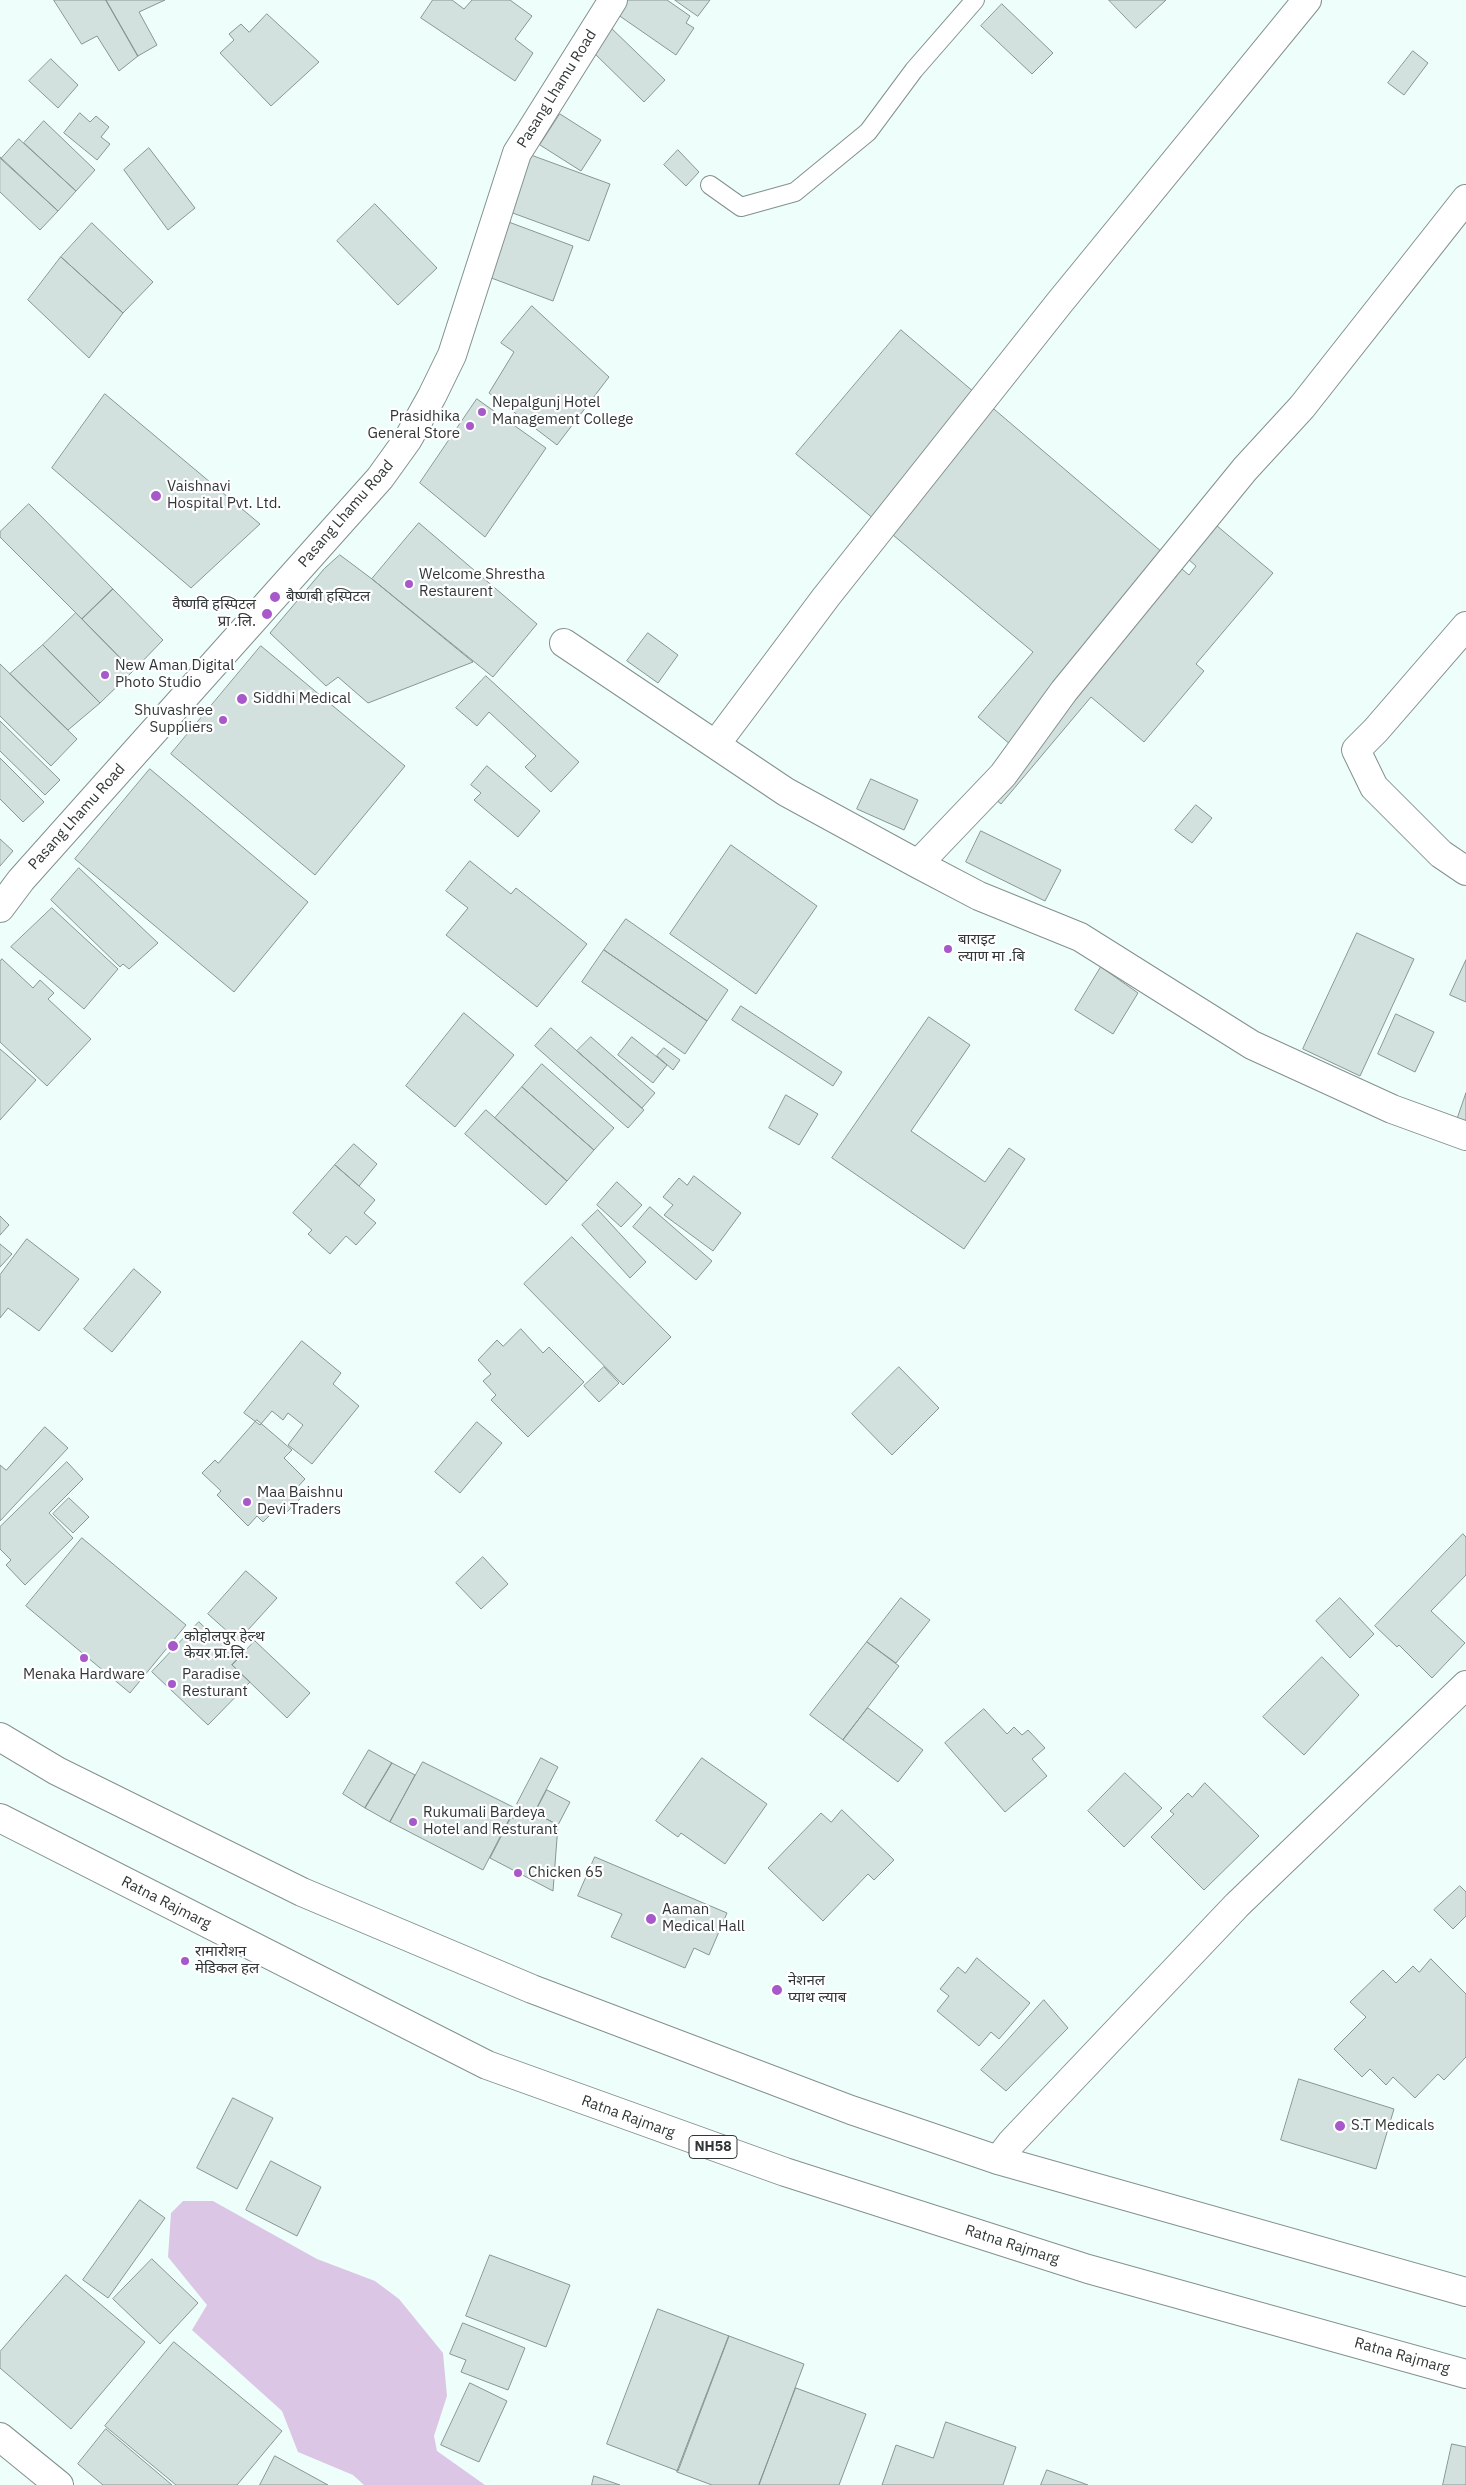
<!DOCTYPE html>
<html>
<head>
<meta charset="utf-8">
<style>
	body { margin:0 }
	canvas { display:block; background:#eefefb }
</style>
</head>
<body>
<canvas width="1466" height="2485"></canvas>
<script>
const c = document.querySelector('canvas').getContext('2d');
c.lineJoin = 'round';
function paint(path, color) {
  c.fillStyle = color;
  c.fill(path, 'evenodd');
}
function trace(path, color, width, dash) {
  c.strokeStyle = color;
  c.lineWidth = width;
  c.lineCap = dash ? 'butt' : 'round';
  c.setLineDash(dash || []);
  c.stroke(path);
}
function drawText(font, color, halo, rows, align = 'center') {
  c.font = font + ' "IBM Plex Sans","Noto Sans Devanagari",sans-serif';
  c.lineWidth = 4.5;
  c.setLineDash([]);
  c.textBaseline = 'middle';
  c.strokeStyle = halo;
  c.fillStyle = color;
  for (const [text, x, y, turn = 0] of rows) {
    c.save();
    c.translate(x, y);
    c.rotate((+turn || 0) * Math.PI / 180);
    c.textAlign = isNaN(turn) ? turn : align;
    if (halo) c.strokeText(text, 0, 0);
    c.fillText(text, 0, 0);
    c.restore();
  }
}
const green = new Path2D(`
	M183 2201H213L317 2259 375 2281 399 2299 443 2353 447 2396 434 2436 437 2451 485 2485H364L353 2475 298 2452 282 2411 192 2330 207 2305 168 2257 171 2213Z`);
const building = new Path2D(`
	M54 0H106L138 56 119 71 97 36 82 44Z
	M106 0H165L139 12 157 45 138 56Z
	M433 0H452L464 9 472 0H510L532 16 515 39 533 53 515 81 421 18Z
	M618 0H667L690 16 686 23 694 28 676 55 611 10Z
	M675 0H710L698 16Z
	M1109 0H1166L1136 28Z
	M1002 4 1053 53 1032 74 981 26Z
	M267 14 319 62 271 106 220 53 234 40 229 34 241 24 249 32Z
	M608 25 665 80 644 102 592 51Z
	M1413 51 1428 63 1404 95 1388 83Z
	M51 59 78 85 58 108 29 81Z
	M80 113 90 122 96 116 109 127 101 137 110 144 97 160 64 133Z
	M560 114 601 140 581 171 540 145Z
	M44 121 95 170 76 191 24 143Z
	M19 139 76 191 58 211 1 159Z
	M149 148 195 208 168 230 124 170Z
	M678 150 699 172 686 186 664 165Z
	M531 155 610 184 589 241 510 212Z
	M0 157 58 211 40 230 0 192Z
	M375 204 437 268 398 305 337 241Z
	M506 221 573 246 553 301 486 276Z
	M92 223 153 282 123 313 61 257Z
	M61 257 123 313 89 358 28 300Z
	M532 306 609 377 557 445 489 393 514 352 501 343Z
	M901 330 1189 575 1196 566 1181 553 1210 520 1273 573 1196 664 1204 671 1144 742 1091 697 1001 804 978 785 1011 745 978 717 1033 652 796 454Z
	M105 394 260 524 191 588 52 468Z
	M477 399 546 448 485 537 420 483Z
	M29 504 113 589 82 619 0 537V532Z
	M419 523 537 624 493 677 372 579Z
	M340 555 372 579 473 662 368 703 338 677 326 686 270 633 324 569Z
	M113 589 163 640 133 671 82 619Z
	M76 613 133 671 100 703 43 645Z
	M648 633 678 655 658 683 627 661Z
	M43 645 100 703 68 730 10 674Z
	M261 646 405 766 315 875 171 754Z
	M0 664 77 739 51 766 0 716Z
	M486 676 579 762 551 792 525 767 536 756 489 712 477 726 456 708Z
	M0 721 60 780 45 795 0 751Z
	M0 758 44 802 23 822 0 799Z
	M487 766 540 811 518 837 474 800 481 793 471 785Z
	M150 769 308 902 234 992 75 859Z
	M871 779 918 800 904 830 857 809Z
	M1196 805 1212 818 1192 843 1175 830Z
	M981 831 1061 870 1045 901 966 862Z
	M0 839 13 851 0 866Z
	M731 845 817 906 756 994 670 934Z
	M470 861 511 894 516 888 587 944 537 1007 446 935 468 908 446 891Z
	M79 868 158 943 129 969 123 964 120 967 51 900Z
	M52 908 118 969 84 1009 11 947Z
	M626 919 728 990 707 1021 604 950Z
	M1357 933 1414 959 1360 1076 1303 1049Z
	M604 950 707 1021 685 1054 582 982Z
	M2 959 33 988 40 980 54 993 48 999 91 1039 47 1086 0 1042V962Z
	M1466 960V1002L1450 995Z
	M1101 967 1138 993 1113 1034 1075 1010Z
	M741 1006 842 1072 833 1086 732 1020Z
	M464 1013 514 1055 455 1127 406 1086Z
	M1396 1014 1434 1032 1415 1072 1378 1054Z
	M929 1017 970 1045 911 1131 985 1182 1009 1148 1025 1159 964 1249 832 1158Z
	M551 1028 644 1110 628 1128 535 1046Z
	M591 1037 655 1093 642 1108 577 1051Z
	M632 1037 667 1065 653 1083 618 1055Z
	M664 1048 680 1060 673 1070 657 1056Z
	M0 1049 36 1080 0 1120Z
	M542 1064 614 1128 594 1150 522 1087Z
	M522 1087 594 1150 567 1181 495 1118Z
	M1466 1093V1123L1457 1120Z
	M786 1095 818 1114 799 1145 769 1128Z
	M486 1110 567 1181 546 1205 465 1134Z
	M354 1144 377 1164 359 1186 335 1165Z
	M335 1165 375 1200 364 1213 376 1223 356 1245 346 1236 330 1254 308 1234 312 1230 293 1213Z
	M694 1176 741 1213 713 1251 664 1215 673 1205 663 1197 679 1178 687 1185Z
	M617 1182 642 1205 621 1227 597 1205Z
	M650 1207 712 1261 696 1280 633 1227Z
	M598 1210 646 1262 630 1278 582 1225Z
	M0 1216 9 1225 0 1235Z
	M572 1237 671 1337 623 1385 524 1284Z
	M27 1239 79 1279 39 1331 8 1308 0 1318V1275Z
	M0 1244 12 1254 0 1267Z
	M134 1269 161 1292 112 1352 84 1329Z
	M521 1329 543 1353 549 1347 584 1382 528 1437 491 1400 496 1395 483 1381 491 1374 478 1360 497 1340 503 1346Z
	M302 1341 341 1373 333 1384 359 1406 312 1464 288 1445 303 1425 288 1413 283 1420 272 1411 260 1425 244 1413Z
	M604 1367 619 1383 599 1402 584 1386Z
	M899 1367 939 1408 892 1455 852 1414Z
	M257 1420 292 1450 284 1458 305 1479 293 1492 300 1499 285 1514 278 1507 263 1522 257 1516 248 1526 217 1495 221 1491 202 1473 215 1460 218 1463Z
	M477 1422 502 1443 460 1493 435 1472Z
	M45 1427 68 1448 0 1521V1465L6 1470Z
	M67 1462 83 1479 49 1513 73 1538 25 1585 6 1565 11 1560 0 1549V1527Z
	M69 1498 89 1517 73 1533 53 1514Z
	M1463 1534 1466 1537V1575L1431 1611 1465 1643 1432 1678 1399 1645 1397 1647 1375 1626Z
	M82 1538 186 1625 130 1693 26 1606Z
	M483 1557 508 1584 481 1609 456 1583Z
	M246 1571 277 1598 238 1641 208 1614Z
	M901 1598 930 1620 896 1663 867 1642Z
	M1340 1598 1374 1634 1350 1658 1316 1621Z
	M199 1622 238 1659 232 1665 250 1682 208 1725 152 1672Z
	M255 1641 310 1693 287 1718 232 1665Z
	M867 1642 899 1666 843 1740 810 1715Z
	M1322 1657 1359 1695 1304 1755 1263 1717Z
	M868 1708 923 1750 898 1782 843 1740Z
	M984 1709 1007 1734 1014 1727 1022 1735 1028 1730 1045 1748 1032 1759 1047 1776 1005 1812 945 1743Z
	M369 1750 392 1763 365 1808 343 1794Z
	M541 1758 558 1767 534 1813 517 1804Z
	M702 1758 767 1804 725 1864 681 1833 678 1837 656 1821Z
	M423 1762 515 1808 483 1870 390 1822Z
	M392 1763 415 1775 390 1822 365 1808Z
	M1125 1773 1162 1808 1124 1847 1088 1811Z
	M1205 1783 1259 1836 1204 1890 1151 1837 1174 1814 1170 1811 1188 1793 1192 1797Z
	M547 1790 570 1802 558 1825 535 1813Z
	M842 1810 894 1860 874 1880 868 1874 823 1921 768 1868 821 1813 831 1822Z
	M535 1813 558 1825 553 1891 490 1858 510 1819Z
	M595 1857 727 1913 709 1955 694 1948 685 1968 611 1937 622 1914 578 1896Z
	M1460 1886 1466 1892V1916L1453 1929 1434 1910Z
	M977 1958 1030 2003 999 2039 991 2032 979 2046 937 2011 949 1996 940 1989 958 1967 965 1973Z
	M1431 1959 1466 1994V2057L1444 2080 1438 2074 1415 2098 1393 2077 1386 2085 1370 2069 1362 2077 1334 2049 1366 2017 1350 2002 1383 1970 1396 1983 1413 1966 1419 1972Z
	M1044 2000 1068 2028 1006 2091 981 2070Z
	M1299 2079 1394 2109 1376 2169 1281 2140Z
	M233 2098 273 2118 237 2189 197 2168Z
	M271 2161 321 2187 297 2236 246 2210Z
	M140 2200 165 2218 108 2298 83 2280Z
	M490 2255 570 2285 546 2347 466 2316Z
	M152 2259 198 2303 160 2344 113 2299Z
	M66 2275 145 2342 71 2429 0 2368V2352Z
	M658 2309 729 2336 678 2471 607 2444Z
	M463 2323 525 2348 508 2390 461 2372 466 2360 450 2354Z
	M729 2336 804 2364 759 2485H712L677 2472Z
	M174 2342 282 2431 237 2485H176L105 2426Z
	M470 2383 507 2401 479 2462 441 2445Z
	M796 2388 866 2414 839 2485H759Z
	M946 2422 1016 2447 1003 2485H882L896 2445 933 2458Z
	M106 2429 172 2485H103L78 2464Z
	M1452 2444 1466 2447V2485H1443Z
	M275 2456 328 2485H260Z
	M1047 2470 1088 2485H1041Z
	M594 2476 620 2485H592Z`);
const lane = new Path2D(`
	M710 185 741 207 795 192 868 132 914 70 975 0`);
const street = new Path2D(`
	M1466 626 1376 730 1356 750 1374 787 1441 854 1466 871
	M564 643 786 792 918 864 979 896 1080 937 1252 1045 1392 1109 1466 1136
	M716 744 826 597 1060 302 1307 0
	M918 864 1003 775 1064 691 1245 469 1302 407 1466 199
	M0 908 21 880 380 478 408 439 432 396 452 355 517 153 613 0
	M998 2160 1011 2143 1237 1905 1466 1685
	M0 2437 59 2485`);
const highway = new Path2D(`
	M0 1737 57 1771 302 1892 532 1989 851 2110 998 2160 1466 2292
	M0 1818 487 2065 785 2172 1088 2269 1466 2374`);
const markers = [
	[482,412,5,"#a758c9"],
	[470,426,5,"#a758c9"],
	[156,496,6,"#a758c9"],
	[409,584,5,"#a758c9"],
	[275,597,6,"#a758c9"],
	[267,614,6,"#a758c9"],
	[105,675,5,"#a758c9"],
	[242,699,6,"#a758c9"],
	[223,720,5,"#a758c9"],
	[948,949,5,"#a758c9"],
	[247,1502,5,"#a758c9"],
	[173,1646,6,"#a758c9"],
	[84,1658,5,"#a758c9"],
	[172,1684,5,"#a758c9"],
	[413,1822,5,"#a758c9"],
	[518,1873,5,"#a758c9"],
	[651,1919,6,"#a758c9"],
	[185,1961,5,"#a758c9"],
	[777,1990,6,"#a758c9"],
	[1340,2126,6,"#a758c9"]
];
const shields = [
	[713,2147,48]
];
const shieldNames = [
	["NH58",713,2147]
];
const streetNames = [
	["Pasang Lhamu Road",557,89,-58],
	["Pasang Lhamu Road",346,514,-49],
	["Pasang Lhamu Road",77,817,-48],
	["Ratna Rajmarg",166,1903,27],
	["Ratna Rajmarg",628,2117,20],
	["Ratna Rajmarg",1012,2245,18],
	["Ratna Rajmarg",1402,2356,16]
];
const poiNames = [
	["Nepalgunj Hotel",492,403],
	["Management College",492,420],
	["Prasidhika",460,417,"right"],
	["General Store",460,434,"right"],
	["Vaishnavi",167,487],
	["Hospital Pvt. Ltd.",167,504],
	["Welcome Shrestha",419,575],
	["Restaurent",419,592],
	["बैष्णबी हस्पिटल",286,597],
	["वैष्णवि हस्पिटल",256,605,"right"],
	["प्रा .लि.",256,622,"right"],
	["New Aman Digital",115,666],
	["Photo Studio",115,683],
	["Siddhi Medical",253,699],
	["Shuvashree",213,711,"right"],
	["Suppliers",213,728,"right"],
	["बाराइट",958,940],
	["ल्याण मा .बि",958,957],
	["Maa Baishnu",257,1493],
	["Devi Traders",257,1510],
	["काेहाेलपुर हेल्थ",184,1637],
	["केयर प्रा.लि.",184,1654],
	["Menaka Hardware",84,1675,"center"],
	["Paradise",182,1675],
	["Resturant",182,1692],
	["Rukumali Bardeya",423,1813],
	["Hotel and Resturant",423,1830],
	["Chicken 65",528,1873],
	["Aaman",662,1910],
	["Medical Hall",662,1927],
	["रामारोशन",195,1952],
	["मेडिकल हल",195,1969],
	["नेशनल",788,1981],
	["प्याथ ल्याब",788,1998],
	["S.T Medicals",1351,2126]
];
paint(green, '#dbc7e5');
paint(building, '#d2e1de');
trace(building, '#889694', 1);
trace(lane, '#83918f', 20);
trace(street, '#83918f', 30);
trace(highway, '#83918f', 30);
trace(lane, '#fff', 18);
trace(street, '#fff', 28);
trace(highway, '#fff', 28);
for (const [x, y, r, color] of markers) {
  const dot = new Path2D();
  dot.arc(x, y, r, 0, 2 * Math.PI);
  c.fillStyle = color;
  c.fill(dot);
  trace(dot, '#fff', 2);
}
for (const [x, y, w] of shields) {
  const box = new Path2D();
  box.roundRect(x - w / 2, y - 11.5, w, 23, 4);
  c.fillStyle = '#fff';
  c.fill(box);
  trace(box, '#313736', 1);
}
drawText('bold 14px', '#313736', null, shieldNames);
drawText('15px', '#313736', '#fff', streetNames);
drawText('15px', '#313736', '#fff', poiNames, 'left');
</script>
</body>
</html>
